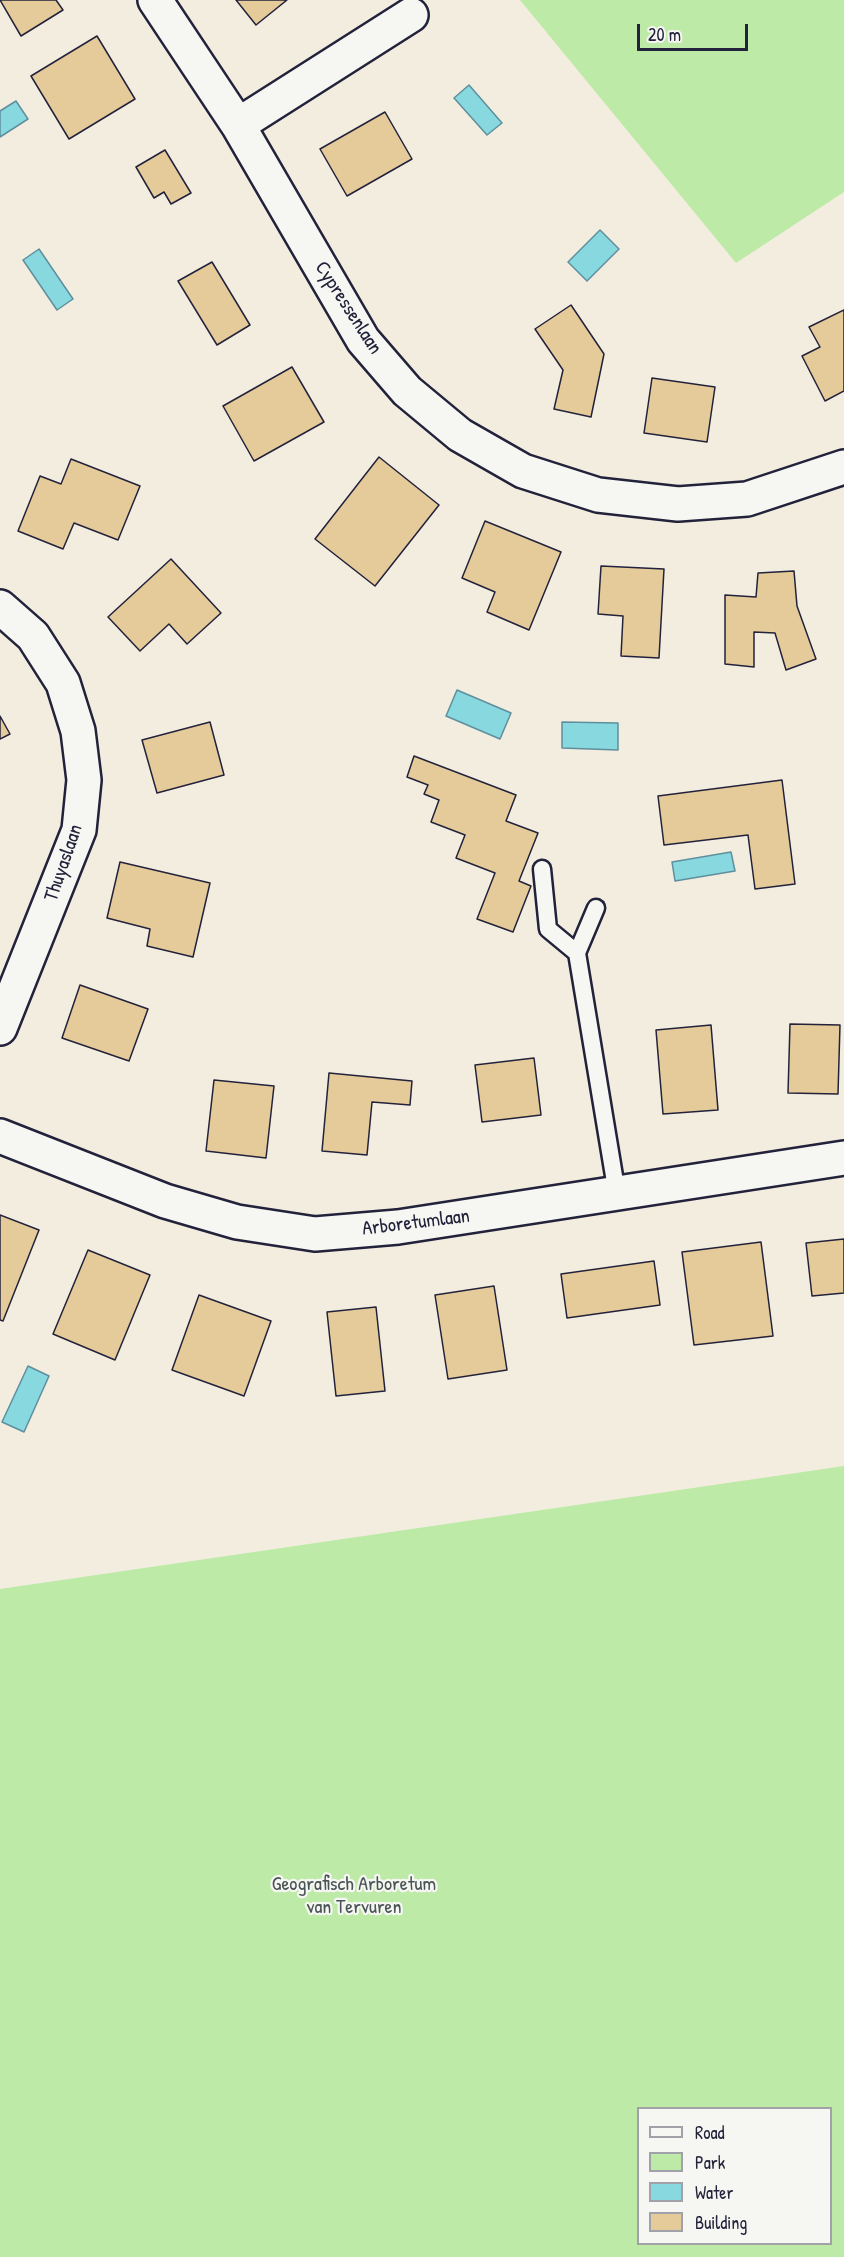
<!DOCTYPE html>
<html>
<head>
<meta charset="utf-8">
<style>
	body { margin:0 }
	#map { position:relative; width:844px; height:2257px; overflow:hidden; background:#f3ede0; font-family:"Patrick Hand",sans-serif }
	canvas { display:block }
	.legend { position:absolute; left:637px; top:2107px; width:195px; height:138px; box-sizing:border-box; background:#f6f6f2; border:2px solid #a1a1a9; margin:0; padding:8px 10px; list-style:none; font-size:18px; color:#22223b }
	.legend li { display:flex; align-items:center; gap:12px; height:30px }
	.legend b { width:30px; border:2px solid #a1a1a9 }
	.scale { position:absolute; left:637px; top:24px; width:111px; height:27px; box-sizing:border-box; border:3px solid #22223b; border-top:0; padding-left:8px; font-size:18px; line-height:21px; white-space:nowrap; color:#22223b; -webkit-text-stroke:4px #f6f6f2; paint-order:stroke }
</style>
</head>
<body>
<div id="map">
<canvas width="844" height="2257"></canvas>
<ul class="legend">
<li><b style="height:8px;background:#f6f6f2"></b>Road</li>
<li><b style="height:16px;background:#beeaa7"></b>Park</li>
<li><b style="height:16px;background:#87d8df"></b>Water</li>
<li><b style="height:16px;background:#e5ca9a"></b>Building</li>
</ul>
<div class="scale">20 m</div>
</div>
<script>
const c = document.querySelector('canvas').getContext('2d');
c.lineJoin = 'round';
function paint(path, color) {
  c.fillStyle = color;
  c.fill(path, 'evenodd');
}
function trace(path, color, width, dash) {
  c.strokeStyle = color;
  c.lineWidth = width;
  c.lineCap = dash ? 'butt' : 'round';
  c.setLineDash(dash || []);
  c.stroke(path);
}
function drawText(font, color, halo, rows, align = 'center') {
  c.font = font + ' "Patrick Hand",sans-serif';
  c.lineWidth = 4.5;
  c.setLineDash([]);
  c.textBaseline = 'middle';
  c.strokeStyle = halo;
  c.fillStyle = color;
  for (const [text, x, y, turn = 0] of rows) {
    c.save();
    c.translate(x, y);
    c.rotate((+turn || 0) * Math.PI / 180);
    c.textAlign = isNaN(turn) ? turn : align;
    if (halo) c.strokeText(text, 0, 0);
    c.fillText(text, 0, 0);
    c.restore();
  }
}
const green = new Path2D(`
	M520 0H844V192L736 263Z
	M844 1466V2257H0V1589ZM638 2108H830V2244H638Z`);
const water = new Path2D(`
	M469 85 502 123 487 135 454 98Z
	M16 101 28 119 0 137V111Z
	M600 230 619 249 587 281 568 262Z
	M39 249 73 299 57 310 23 260Z
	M457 690 511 713 500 739 446 716Z
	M562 722 618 723V750L562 748Z
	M731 852 735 871 675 881 672 862Z
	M28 1366 49 1376 24 1432 2 1422Z`);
const building = new Path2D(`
	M0 0H56L63 10 21 36Z
	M236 0H287L256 25Z
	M97 36 135 99 69 139 31 76Z
	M385 112 412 159 347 196 320 149Z
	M165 150 191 193 171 204 164 192 154 198 136 167Z
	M212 262 250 325 217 345 178 281Z
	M571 305 604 354 591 417 554 409 563 370 535 329Z
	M844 310V391L825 401 802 356 820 347 809 327Z
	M292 367 324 422 254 461 223 406Z
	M652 378 715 387 707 442 644 433Z
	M379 457 439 505 375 586 315 539Z
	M71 459 140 486 118 540 74 523 63 549 18 531 40 476 61 484Z
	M485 521 561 552 529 630 487 612 495 592 462 578Z
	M171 559 221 613 187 644 169 624 140 651 108 617Z
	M601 566 664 569 659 658 621 656 623 616 598 614Z
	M794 571 797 606 816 659 786 670 775 633 754 632V667L725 664V595L756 597 758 573Z
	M0 716 10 734 0 739Z
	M210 722 224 775 157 793 142 740Z
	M414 756 516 795 506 821 538 833 519 881 531 886 513 932 477 919 495 873 456 858 465 835 431 822 439 800 424 794 428 785 407 777Z
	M782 780 795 884 755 889 748 835 664 845 658 796Z
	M120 862 210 883 193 957 147 946 150 929 107 918Z
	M80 985 148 1009 129 1061 62 1038Z
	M790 1024 840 1025 838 1094 788 1093Z
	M711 1025 718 1110 663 1114 656 1030Z
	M534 1058 541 1115 482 1122 475 1065Z
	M329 1073 412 1081 410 1105 372 1102 367 1155 322 1151Z
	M214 1080 274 1086 266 1158 206 1151Z
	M0 1215 39 1230 3 1321 0 1320Z
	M844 1239V1293L812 1296 806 1243Z
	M761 1242 773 1336 694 1345 682 1252Z
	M88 1250 150 1275 115 1360 53 1334Z
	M654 1261 660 1305 567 1318 561 1274Z
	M494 1286 507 1370 448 1379 435 1295Z
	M199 1295 271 1321 244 1396 172 1370Z
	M376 1307 385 1391 336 1396 327 1312Z`);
const service = new Path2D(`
	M542 869 548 929 577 953
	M596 908 577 953 617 1194`);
const minor = new Path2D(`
	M155 0 238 125 363 340 407 391 460 435 523 471 598 495 678 504 747 499 844 467
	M238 125 411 15
	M0 607 33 636 63 683 78 731 84 780 79 830 0 1028
	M0 1136 165 1201 237 1222 315 1234 398 1227 844 1158`);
const streetNames = [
	["Cypressenlaan",348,308,57],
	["Thuyaslaan",64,863,-71],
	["Arboretumlaan",416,1223,-7]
];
const parkNames = [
	["Geografisch Arboretum",354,1885],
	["van Tervuren",354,1908]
];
paint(green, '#beeaa7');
paint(water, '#87d8df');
trace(water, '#5f8f9d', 1.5);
paint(building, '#e5ca9a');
trace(building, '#22223b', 1.5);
trace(service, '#22223b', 21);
trace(minor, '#22223b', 38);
trace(service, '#f6f6f2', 16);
trace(minor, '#f6f6f2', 33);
drawText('20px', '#22223b', '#f6f6f2', streetNames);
drawText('20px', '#495456', '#f6f6f2', parkNames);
</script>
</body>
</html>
